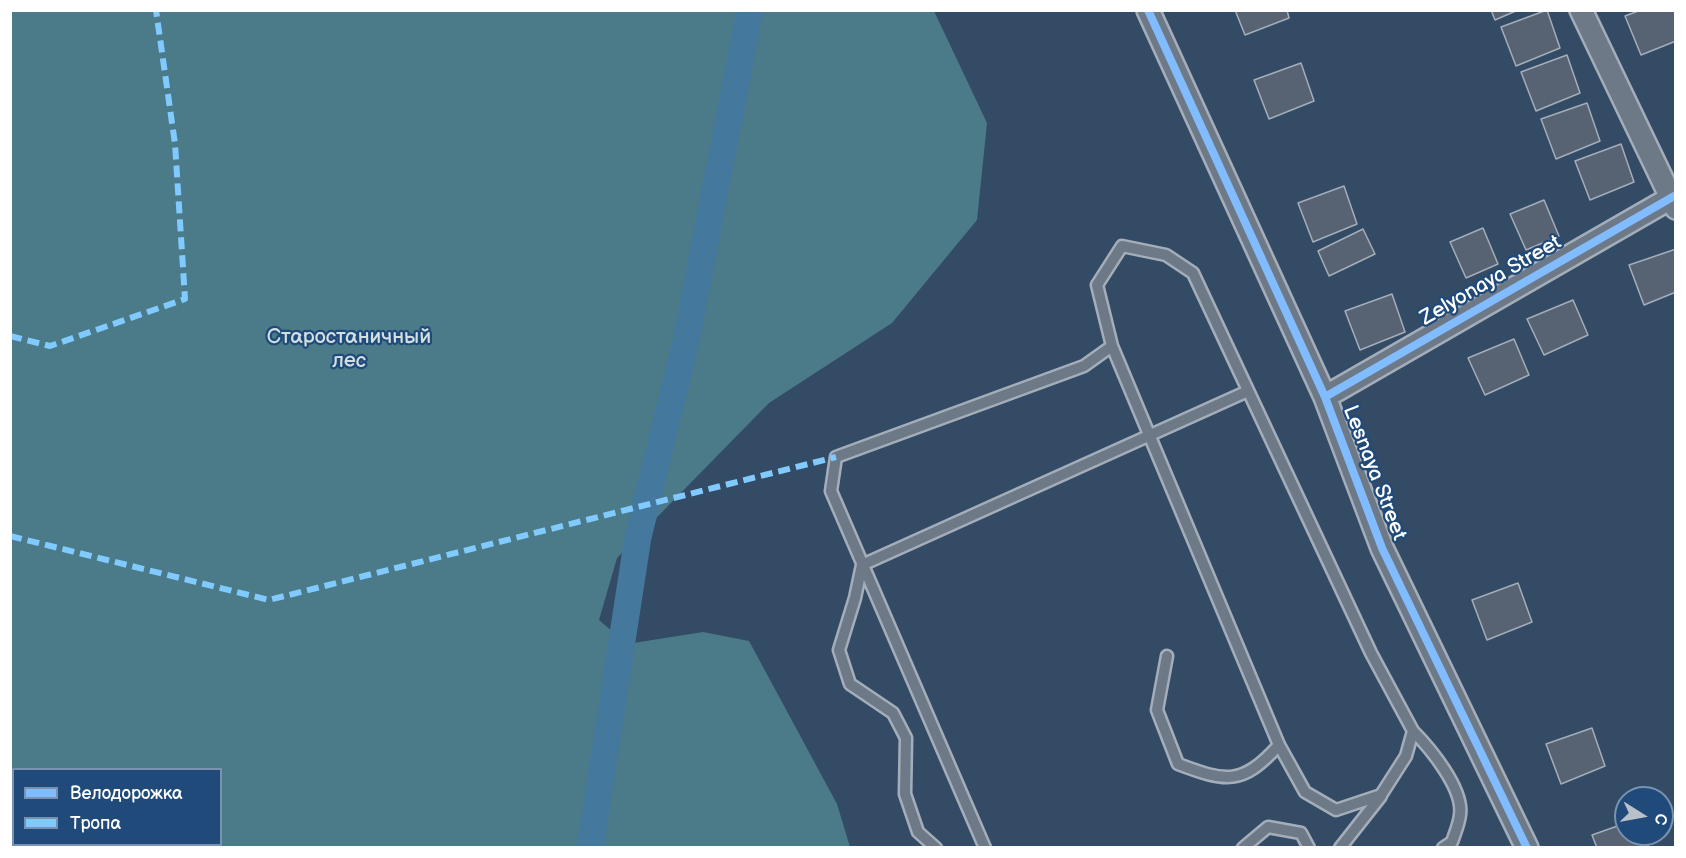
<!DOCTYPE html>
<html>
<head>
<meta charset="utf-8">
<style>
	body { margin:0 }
	#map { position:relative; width:1686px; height:858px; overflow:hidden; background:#344b65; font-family:"Balsamiq Sans",sans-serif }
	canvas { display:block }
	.frame { position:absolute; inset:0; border:12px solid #fff; pointer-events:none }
	.legend { position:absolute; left:12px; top:768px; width:210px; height:78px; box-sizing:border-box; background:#1f4a7a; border:2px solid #7992af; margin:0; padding:8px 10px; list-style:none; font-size:18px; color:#fff }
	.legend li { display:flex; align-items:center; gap:12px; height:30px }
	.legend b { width:30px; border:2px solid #7992af }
	.north { position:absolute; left:1614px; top:786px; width:60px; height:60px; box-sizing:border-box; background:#1f4a7a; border:2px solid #7992af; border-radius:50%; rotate:101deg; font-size:16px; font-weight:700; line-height:24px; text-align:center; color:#fff }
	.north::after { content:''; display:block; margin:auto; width:21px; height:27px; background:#b8c0c9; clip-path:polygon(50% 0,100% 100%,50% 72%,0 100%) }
</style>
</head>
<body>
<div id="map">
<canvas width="1686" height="858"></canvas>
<div class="frame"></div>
<ul class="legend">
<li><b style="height:8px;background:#80bcff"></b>Велодорожка</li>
<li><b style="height:8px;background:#80caff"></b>Тропа</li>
</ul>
<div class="north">С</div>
</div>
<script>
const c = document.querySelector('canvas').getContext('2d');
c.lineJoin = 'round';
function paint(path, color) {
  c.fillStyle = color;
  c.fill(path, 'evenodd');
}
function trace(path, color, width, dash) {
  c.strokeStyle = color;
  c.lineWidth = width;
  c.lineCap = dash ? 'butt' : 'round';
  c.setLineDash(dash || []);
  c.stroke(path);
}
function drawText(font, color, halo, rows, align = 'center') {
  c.font = font + ' "Balsamiq Sans",sans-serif';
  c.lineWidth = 4.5;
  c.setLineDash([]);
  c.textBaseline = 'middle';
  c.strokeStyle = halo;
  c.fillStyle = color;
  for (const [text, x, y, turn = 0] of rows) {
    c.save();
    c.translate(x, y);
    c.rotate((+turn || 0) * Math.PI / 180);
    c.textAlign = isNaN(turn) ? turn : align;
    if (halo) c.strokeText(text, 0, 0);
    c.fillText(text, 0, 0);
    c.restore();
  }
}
const green = new Path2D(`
	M10 11H934L987 123 977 220 892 323 769 403 617 558 599 620 627 644 703 632 749 641 837 804 850 847H11ZM14 770H220V844H14Z`);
const canal = new Path2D(`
	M590 848 638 537 686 341 750 10`);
const building = new Path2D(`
	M1235 10H1287L1289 18 1245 35Z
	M1491 10H1518L1495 20Z
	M1547 10 1560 48 1516 66 1501 27Z
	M1641 10H1675L1676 41 1641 55 1625 16Z
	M1567 55 1580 93 1536 111 1521 72Z
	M1301 63 1314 101 1269 119 1254 80Z
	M1587 103 1600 141 1556 159 1541 119Z
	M1621 144 1634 182 1590 200 1575 161Z
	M1344 186 1357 224 1313 242 1298 203Z
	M1544 200 1559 236 1526 250 1510 214Z
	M1483 228 1498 264 1466 278 1450 242Z
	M1363 229 1375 254 1329 276 1318 251Z
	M1676 249V292L1644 305 1629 265Z
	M1392 294 1405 332 1360 350 1345 311Z
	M1573 300 1588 335 1544 355 1527 319Z
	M1514 339 1529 375 1485 395 1468 358Z
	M1518 583 1532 622 1487 640 1472 600Z
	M1592 728 1605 766 1561 784 1546 744Z
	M1626 823V834H1644L1649 848H1597L1592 835Z`);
const service = new Path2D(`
	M1122 246 1166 255 1193 273 1371 653 1413 731 1406 756 1381 795 1336 810 1305 792 1279 745 1112 346 1097 285Z
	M1167 656 1157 710 1178 764C1226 782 1242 786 1279 745
	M1413 731C1430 748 1464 789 1460 815 1459 824 1455 833 1452 842L1443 848
	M936 848 918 832 905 794 906 738 893 713 850 684 839 650 855 598 862 565 1248 391
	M985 848 831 491 836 457 1084 366 1112 346
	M1243 848 1268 827 1301 833 1309 848
	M1340 848 1381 796`);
const minor = new Path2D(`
	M1148 10 1325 397 1382 548 1527 848
	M1581 10 1676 208
	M1325 397 1676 195`);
const quiet = new Path2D(`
	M10 336 50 346 185 299 175 144 156 10
	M10 536 269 600 836 457`);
const cycleway = new Path2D(`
	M1148 10 1325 397 1382 548 1527 848
	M1325 397 1676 195`);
const streetNames = [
	["Zelyonaya Street",1491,281,-30],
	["Lesnaya Street",1374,473,69]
];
const parkNames = [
	["Старостаничный",349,338],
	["лес",349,362]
];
paint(green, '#4b7a88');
trace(canal, '#45789d', 27);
paint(building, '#576373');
trace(building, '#a4aeba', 1.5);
trace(service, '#a4aeba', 15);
trace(minor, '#a4aeba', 26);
trace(service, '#6d7986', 10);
trace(minor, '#6d7986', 21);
trace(quiet, '#80caff', 6, [12, 6]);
trace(cycleway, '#80bcff', 8);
drawText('21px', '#fff', '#1f4a7a', streetNames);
drawText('21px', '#d3e0e2', '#1f4a7a', parkNames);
</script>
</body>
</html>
